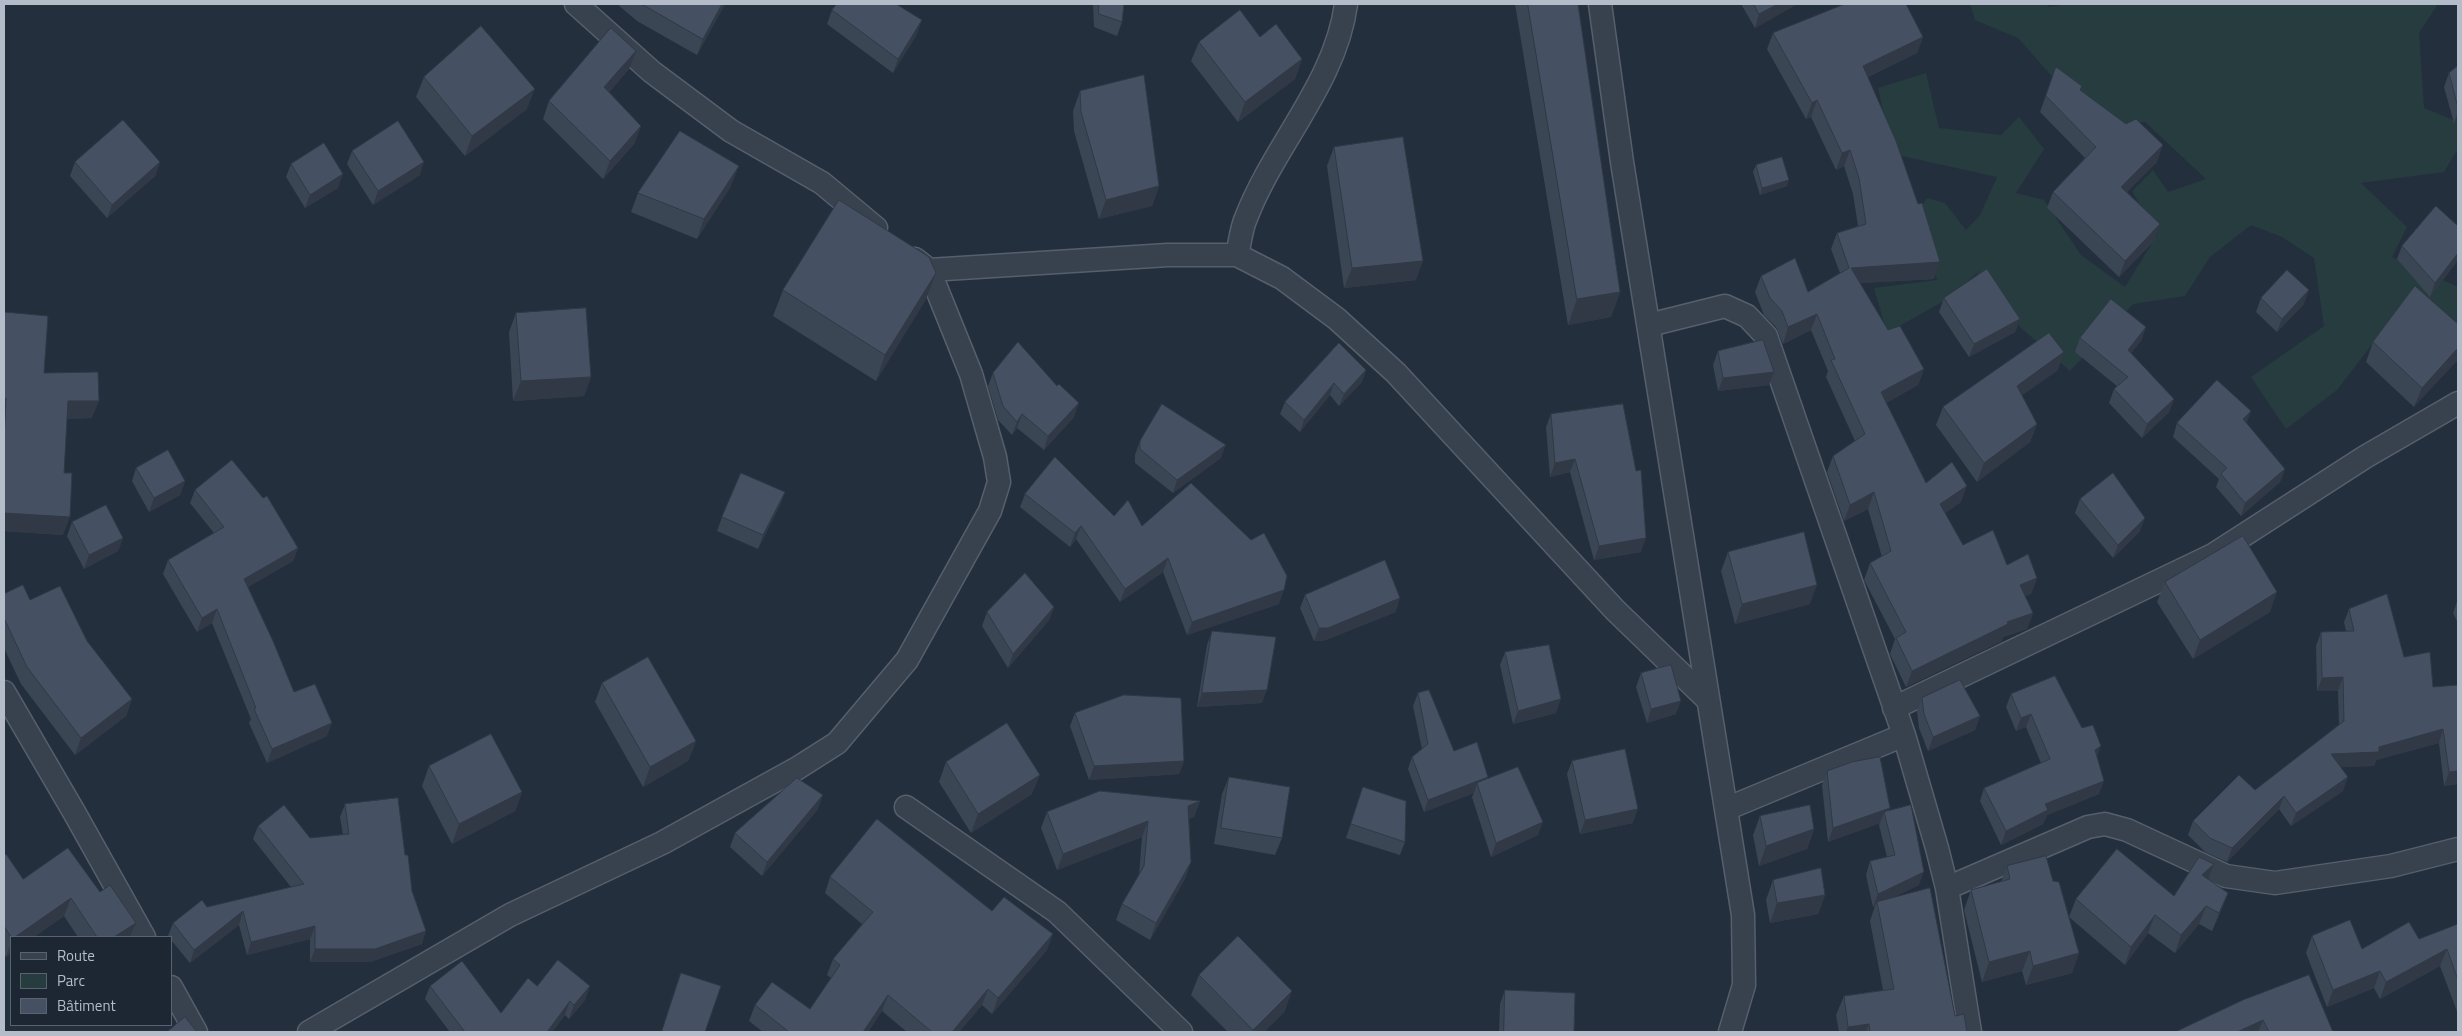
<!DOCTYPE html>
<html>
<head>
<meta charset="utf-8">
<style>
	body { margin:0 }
	#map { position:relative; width:2462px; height:1036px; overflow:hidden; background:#242f3e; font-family:"Titillium Web",sans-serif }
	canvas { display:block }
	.frame { position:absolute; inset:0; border:5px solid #b4bcc9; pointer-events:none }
	.legend { position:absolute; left:10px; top:936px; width:162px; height:90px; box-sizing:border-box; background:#1d2633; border:1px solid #59626f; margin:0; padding:6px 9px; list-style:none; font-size:15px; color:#b4bcc9 }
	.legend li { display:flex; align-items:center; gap:10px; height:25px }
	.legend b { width:25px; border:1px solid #59626f }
</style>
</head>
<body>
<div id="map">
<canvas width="2462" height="1036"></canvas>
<div class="frame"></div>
<ul class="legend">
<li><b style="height:6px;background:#38414e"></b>Route</li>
<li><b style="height:14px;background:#263c3f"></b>Parc</li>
<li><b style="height:14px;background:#455162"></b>Bâtiment</li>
</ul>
</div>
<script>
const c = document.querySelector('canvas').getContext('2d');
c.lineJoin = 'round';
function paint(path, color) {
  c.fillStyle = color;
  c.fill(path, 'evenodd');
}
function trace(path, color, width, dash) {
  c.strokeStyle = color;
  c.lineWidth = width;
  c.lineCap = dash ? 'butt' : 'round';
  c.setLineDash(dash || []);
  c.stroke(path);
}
const green = new Path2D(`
	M1970 4H2046L2049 7 2067 4H2438L2419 33 2424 108 2458 122V149L2444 172 2361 183 2407 227 2392 257 2458 287V345L2406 300 2337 390 2286 429 2251 377 2324 326 2314 258 2282 237 2251 225 2210 257 2185 296 2133 304 2070 371 2020 327 1977 273 1944 301 1887 333 1874 288 1937 280 1916 215 1927 198 1945 203 1966 230 1980 215 1997 177 1893 154 1878 88 1926 73 1939 128 2001 135 2019 117 2044 149 2016 193 2044 200 2081 255 2125 287 2157 235 2132 191 2153 170 2168 192 2206 179 2145 122 2118 124 2064 90 2018 38 1975 20Z`);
const street = new Path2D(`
	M576 4 652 72 731 131 822 183 876 228
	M1600 4 1622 162 1743 915 1744 985 1730 1032
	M1237 255C1240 243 1241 229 1246 218 1274 145 1336 82 1346 4
	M929 270 1168 255H1237L1282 278 1337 319 1396 373 1615 610 1708 700
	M1649 325 1725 306 1747 316 1766 336 1904 735 1937 848 1947 888 1970 1032
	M4 692 74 812 144 937
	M1894 708 2213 555 2365 457 2458 403
	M906 807 1057 912 1181 1032
	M1726 809 1904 735
	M1947 888 2088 827 2105 824 2127 830 2226 876 2275 883 2391 866 2458 849
	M171 987 196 1032
	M309 1032 510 915 662 843 796 769 837 743 907 660 990 511 999 482 995 457 971 374 929 270 915 259`);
const wall = new Path2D(`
	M617 4H725L697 55 637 21Z
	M1093 4H1124L1122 22 1117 36 1094 27Z
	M1515 4H1578L1620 292 1611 317 1568 325Z
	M1741 4H1797L1755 28Z
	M832 10 917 34 893 73 827 24Z
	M1773 33 1923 37 1917 53 1868 77 1934 279 1860 283 1888 330 1924 369 1918 385 1886 403 1926 483 1961 502 1945 513 1963 545 2037 578 2031 594 2025 596 2033 613 2027 629 2003 637 2002 641 1906 687 1890 654 1895 639 1864 580 1870 563 1882 557 1868 509 1844 521 1827 472 1833 456 1855 441 1826 377 1828 371 1811 330 1783 344 1776 327 1764 315 1755 292 1761 276 1808 292 1840 273 1831 249 1837 233 1858 226 1853 194 1844 166 1836 170 1811 117 1806 119 1767 49Z
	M1260 37 1302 59 1295 79 1238 122 1191 61 1199 42Z
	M2458 66V120L2454 123 2444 87 2449 73Z
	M2056 67 2157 162 2127 192 2160 224 2154 241 2119 277 2047 208 2053 192 2085 158 2040 112Z
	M629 69 609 92 641 126 634 144 603 179 543 119 549 101Z
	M424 77 527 109 465 156 416 97Z
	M1080 91 1159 186 1152 206 1099 219 1074 131 1073 111Z
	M1334 147 1416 280 1344 288 1327 166Z
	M352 151 420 175 373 205 347 164Z
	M75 162H160L155 176 107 218 70 176Z
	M291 164 338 188 305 208 286 177Z
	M1756 165 1787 186 1760 195 1753 172Z
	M731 186 697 239 631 212 638 193Z
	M2458 226V260L2430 297 2397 259 2402 246Z
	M783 290 926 299 876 381 773 316Z
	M1944 298 2020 319 2015 332 1969 357 1939 312Z
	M2261 298 2304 304 2277 332 2256 312Z
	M4 312 44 373 92 418 67 419 64 473 63 535 4 531Z
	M516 313 591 377 584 396 513 401 509 332Z
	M2458 324 2414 407 2366 362 2373 342Z
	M2146 327 2141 341 2131 353 2174 399 2169 412 2142 438 2109 403 2114 389 2117 386 2075 352 2080 338Z
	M1718 351 1774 372 1769 385 1718 391 1713 365Z
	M1366 370 1362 382 1339 406 1330 395 1300 432 1280 414 1285 402Z
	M2058 370 2022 395 2037 424 2030 442 1977 482 1936 425 1943 407Z
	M993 373 1074 417 1044 450 1017 428 1012 435 998 420 988 386Z
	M2251 411 2246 423 2285 469 2280 482 2241 516 2216 487 2219 479 2173 437 2177 423Z
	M1551 414 1641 552 1594 560 1570 472 1550 477 1546 427Z
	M1140 441 1221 458 1173 493 1135 463V455Z
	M136 468 185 481 180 495 149 512 132 481Z
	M195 490 298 548 293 561 248 587 294 692 327 736 267 763 249 723 251 719 212 623 197 632 163 574 168 560 214 533 190 503Z
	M785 492 780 505 758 549 717 531 722 517Z
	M1025 494 1114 516 1142 526 1279 604 1187 635 1163 572 1120 602 1076 539 1070 547 1020 507Z
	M2080 499 2140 531 2113 558 2075 513Z
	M72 522 123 538 118 551 84 569 67 536Z
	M1728 552 1810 604 1735 624 1721 571Z
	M2165 582 2270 612 2193 659 2157 602Z
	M4 594 30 600 87 641 132 699 126 716 75 755 21 684 4 648Z
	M1305 595 1396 612 1323 641H1314L1300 608Z
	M2458 599V623L2453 613Z
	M1054 607 1049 620 1008 668 982 626 987 612Z
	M2349 609 2404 657 2433 687 2458 685V784L2444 786 2439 743 2376 760 2374 766 2340 767 2343 791 2291 826 2279 809 2227 862 2205 852 2188 835 2193 821 2255 790 2339 725 2338 691H2317L2316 646 2321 632 2346 631 2344 622Z
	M1212 631 1262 703 1197 707 1207 645Z
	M1505 652 1556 713 1513 724 1500 665Z
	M1641 673 1676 714 1647 723 1636 687Z
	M602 683 696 741 688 761 643 787 595 702Z
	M1418 693 1454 751 1487 779 1538 835 1491 857 1472 797 1474 793 1424 812 1408 769 1412 757 1422 749 1413 706Z
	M2011 694 2097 758 2099 794 2047 815 2043 824 2001 845 1980 801 1984 788 2041 763 2026 727 2016 731 2006 707Z
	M1922 698 1980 716 1975 730 1928 751 1919 728 1917 711Z
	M1075 713 1184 761 1179 774 1089 780 1070 726Z
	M1572 761 1633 823 1580 834 1567 774Z
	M946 762 1032 794 971 833 939 782Z
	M429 766 522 792 515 811 452 844 422 786Z
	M1827 771 1888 811 1919 885 1894 897 1955 1016 1967 1032H1839L1836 1015 1844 996 1883 990 1870 921 1875 906 1873 907 1866 875 1870 861 1887 857 1879 825 1880 823 1828 842 1822 785Z
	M1229 777 1282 838 1275 855 1214 844 1222 794Z
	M1363 787 1405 842 1400 855 1346 838Z
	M1200 801 1194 817 1189 819 1191 862 1185 879 1150 940 1116 920 1122 904 1139 875 1142 837 1057 870 1041 828 1047 812Z
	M345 804 405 855 412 891 422 944 370 962H310V939L247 955 239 925 190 963 171 940V937H169L168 936 173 923 207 907 291 887 253 839 258 826 310 838 343 835 340 817Z
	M818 809 762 876 730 847 735 833Z
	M1760 816 1814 829 1807 849 1759 866 1753 835Z
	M4 856 23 879 100 892 136 923 130 937H78L64 916 34 937H11V953L6 957 4 954Z
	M2214 864 2208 879 2228 893 2221 911 2212 931 2199 924 2175 953 2148 933 2125 965 2069 917 2076 899 2174 896Z
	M2007 866 2053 881 2079 953 2072 973 2026 985 2022 971 1982 982 1964 910 1971 890 2001 882Z
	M830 877 992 911 1047 950 992 1014 982 1005 959 1032H907L882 1011 868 1032H763L749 1021 755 1005 810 1009 831 978 827 975 833 959 862 924 825 893Z
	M1773 880 1825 895 1818 914 1770 923 1766 900Z
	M2458 924V1014L2440 966 2380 999 2374 988 2327 1007 2306 953 2312 936 2362 949 2419 939Z
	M1199 975 1285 1011 1264 1032H1228L1191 995Z
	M430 986 501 1013 537 986H590L585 1000 569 1019 565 1015 552 1032H450L425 999Z
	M1505 990 1574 1032H1499L1500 1004Z
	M2243 1000 2333 1032H2175Z`);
const shadedWall = new Path2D(`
	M722 4H725L697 55 703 39Z
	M1778 4H1797L1755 28 1759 14Z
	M922 20 917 34 893 73 898 59Z
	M1923 37 1917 53 1857 82 1863 66Z
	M636 51 629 69 598 106 604 87Z
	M1302 59 1295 79 1238 122 1245 102Z
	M535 89 527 109 465 156 472 136Z
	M1817 100 1811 117 1806 119 1812 103Z
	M2458 111V120L2454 123Z
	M641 126 634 144 603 179 610 161Z
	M2163 145 2157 162 2115 204 2121 187Z
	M1850 150 1844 166 1836 170 1842 153Z
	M160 162 155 176 107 218 112 205Z
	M424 162 420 175 373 205 378 191Z
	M739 166 731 186 697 239 704 219Z
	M343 174 338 188 305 208 310 195Z
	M1789 180 1787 186 1760 195 1762 188Z
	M1159 186 1152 206 1099 219 1106 200Z
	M2160 224 2154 241 2119 277 2125 261Z
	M2458 253V260L2430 297 2435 283Z
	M1423 261 1416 280 1344 288 1352 268Z
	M1940 262 1934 279 1845 284 1851 268Z
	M936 273 926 299 876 381 885 355Z
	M2309 290 2304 304 2277 332 2282 319Z
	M1620 292 1611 317 1568 325 1577 299Z
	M1817 314 1811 330 1783 344 1788 327Z
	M2020 319 2015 332 1969 357 1974 344Z
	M2146 327 2141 341 2123 363 2128 350Z
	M2458 348V360L2414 407 2422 388Z
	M2064 352 2058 370 2010 404 2017 386Z
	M1924 369 1918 385 1875 409 1881 392Z
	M1366 370 1362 382 1339 406 1344 394Z
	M1774 372 1769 385 1718 391 1723 378Z
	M591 377 584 396 513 401 521 381Z
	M1334 383 1330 395 1300 432 1304 420Z
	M2174 399 2169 412 2142 438 2147 424Z
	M68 401H99L92 418 62 419Z
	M1079 403 1074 417 1044 450 1048 436Z
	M2251 411 2246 425 2243 419Z
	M1022 414 1017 428 1012 435 1017 422Z
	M2037 424 2030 442 1977 482 1984 463Z
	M1226 445 1221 458 1173 493 1177 480Z
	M1575 459 1570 472 1550 477 1555 463Z
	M2285 469 2280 482 2241 516 2245 503Z
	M185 481 180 495 149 512 154 498Z
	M1967 486 1961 502 1934 520 1940 504Z
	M785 492 780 505 758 549 763 535Z
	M1874 492 1868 509 1844 521 1850 505Z
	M4 513 70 517 63 535 4 531Z
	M2145 518 2140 531 2113 558 2118 545Z
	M1081 526 1076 539 1070 547 1075 533Z
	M123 538 118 551 84 569 89 555Z
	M1646 538 1641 552 1594 560 1599 546Z
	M298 548 293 561 239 592 244 579Z
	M1168 558 1163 572 1120 602 1125 589Z
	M2037 578 2031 594 2014 601 2020 585Z
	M1817 585 1810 604 1735 624 1742 604Z
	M1284 590 1279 604 1187 635 1192 622Z
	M2277 592 2270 612 2193 659 2200 640Z
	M1400 598 1396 612 1323 641H1314L1319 628Z
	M1054 607 1049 620 1008 668 1013 654Z
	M217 609 212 623 197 632 202 618Z
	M2033 613 2027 629 2003 637 2002 641 1906 687 1912 671 2007 622Z
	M2343 677 2338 691H2317L2322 678Z
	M1267 690 1262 703 1197 707 1202 693Z
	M132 699 126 716 75 755 81 738Z
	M1561 699 1556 713 1513 724 1518 711Z
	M1681 701 1676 714 1647 723 1651 709Z
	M2031 714 2026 727 2016 731 2021 718Z
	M1980 716 1975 730 1928 751 1933 737Z
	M332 723 327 736 267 763 272 749Z
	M2443 729 2439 743 2376 760 2374 766 2326 768 2331 754 2379 747Z
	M696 741 688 761 643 787 650 767Z
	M2101 746 2096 760 2095 750Z
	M1184 761 1179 774 1089 780 1094 766Z
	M2458 771V784L2444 786 2449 772Z
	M1040 775 1032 794 971 833 978 814Z
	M1488 777 1484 789 1477 783 1474 793 1424 812 1428 800Z
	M2348 777 2343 791 2291 826 2296 813Z
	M2104 781 2099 794 2047 815 2043 824 2001 845 2006 831 2045 804Z
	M522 792 515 811 452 844 459 824Z
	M823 795 818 809 762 876 767 862Z
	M2284 796 2279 809 2227 862 2232 848Z
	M1200 801 1194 817 1182 822 1188 806Z
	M1890 808 1886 818 1884 812 1880 823 1828 842 1833 828Z
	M1638 809 1633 823 1580 834 1585 820Z
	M1148 821 1142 837 1057 870 1063 854Z
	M1543 822 1538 835 1491 857 1496 843Z
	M1814 829 1807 849 1759 866 1766 846Z
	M1191 862 1185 879 1150 940 1156 923Z
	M2214 864 2207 882 2202 875Z
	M1924 872 1919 885 1878 905 1877 902 1875 906 1873 907 1878 894Z
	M2228 893 2221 911 2212 931 2219 913Z
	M1825 895 1818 914 1770 923 1777 903Z
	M71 898 64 916 34 937H15Z
	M2206 906 2199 924 2175 953 2181 935Z
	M243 911 239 925 190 963 194 950Z
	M2155 915 2148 933 2125 965 2131 947Z
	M136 923 130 937H114Z
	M315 926 310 939 247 955 251 942Z
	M426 931 422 944 370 962H310L315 949Z
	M1053 934 1047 950 992 1014 998 998Z
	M11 943V953L6 957Z
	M2447 949 2440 966 2380 999 2386 982Z
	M2030 951 2022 971 1982 982 1989 962Z
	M2079 953 2072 973 2026 985 2033 966Z
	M2380 971 2374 988 2327 1007 2333 990Z
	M590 986 585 1000 569 1019 574 1005Z
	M988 989 982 1005 959 1032H952Z
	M1292 991 1285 1011 1264 1032H1252L1253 1030Z
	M888 995 882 1011 868 1032H863Z
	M570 1001 565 1015 552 1032H547Z
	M2263 1020 2258 1032H2237Z
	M1869 1024 1866 1032H1846L1848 1027Z`);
const building = new Path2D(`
	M642 4H722L703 39Z
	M837 4H896L922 20 898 59 832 10Z
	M1099 4H1124L1122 22 1099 14Z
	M1528 4H1578L1620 292 1577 299Z
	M1754 4H1778L1759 14Z
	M1845 4H1906L1923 37 1863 66 1896 141 1918 204 1922 203 1940 262 1851 268 1888 330 1900 326 1924 369 1881 392 1926 483 1952 462 1967 486 1940 504 1963 545 1993 530 2007 565 2028 554 2037 578 2020 585 2033 613 2007 622 2008 624 1912 671 1896 638 1906 632 1870 563 1891 551 1874 492 1850 505 1833 456 1865 434 1831 360 1835 359 1817 314 1788 327 1782 311 1770 298 1761 276 1795 258 1808 292 1849 268 1837 233 1866 224 1859 178 1850 150 1842 153 1817 100 1812 103 1773 33Z
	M1240 10 1260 37 1276 24 1302 59 1245 102 1199 42Z
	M481 26 535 89 472 136 424 77Z
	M611 28 636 51 604 87 641 126 610 161 549 101Z
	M2458 66V108L2449 73Z
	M2056 67 2082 86 2080 90 2126 124 2136 119 2163 145 2121 187 2160 224 2125 261 2053 192 2096 147 2046 96Z
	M1144 75 1159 186 1106 200 1081 112 1080 91Z
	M123 120 160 162 112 205 75 162Z
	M398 121 424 162 378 191 352 151Z
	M680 131 739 166 704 219 638 193Z
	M1403 137 1423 261 1352 268 1334 147Z
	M324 143 343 174 310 195 291 164Z
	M1782 157 1789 180 1762 188 1756 165Z
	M839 200 929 257 936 273 885 355 783 290Z
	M2436 206 2458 226V253L2435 283 2402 246Z
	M1987 269 2020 319 1974 344 1944 298Z
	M2287 270 2309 290 2282 319 2261 298Z
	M2415 286 2458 324V348L2422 388 2373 342Z
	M2111 299 2146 327 2128 350 2174 399 2147 424 2114 389 2128 377 2080 338Z
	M586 308 591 377 521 381 516 313Z
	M4 312 48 316 44 373 98 372 99 401H68L64 473H72L70 517 4 513V441L6 398 4 399Z
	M2049 333 2064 352 2017 386 2037 424 1984 463 1943 407Z
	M1763 340 1774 372 1723 378 1718 351Z
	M1018 342 1057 386 1059 384 1079 403 1048 436 1022 414 1017 422 1003 406 993 373Z
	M1339 343 1366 370 1344 394 1334 383 1304 420 1285 402Z
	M2217 380 2251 411 2243 419 2285 469 2245 503 2221 474 2227 468 2177 423Z
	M1162 404 1226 445 1177 480 1140 449V441Z
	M1623 404 1636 471 1641 470 1646 538 1599 546 1575 459 1555 463 1551 414Z
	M168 450 185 481 154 498 136 468Z
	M1055 457 1114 516 1128 500 1142 526 1191 483 1251 540 1264 533 1287 576 1284 590 1192 622 1168 558 1125 589 1081 526 1075 533 1025 494Z
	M232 460 263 498 267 496 298 548 244 579 273 641 294 692 315 684 332 723 272 749 254 709 256 708 217 609 202 618 168 560 224 527 195 490Z
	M741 473 785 492 763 535 722 517Z
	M2113 473 2145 518 2118 545 2080 499Z
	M106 505 123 538 89 555 72 522Z
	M1804 532 1817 585 1742 604 1728 552Z
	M2243 536 2277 592 2200 640 2165 582Z
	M1385 560 1400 598 1328 628H1319L1305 595Z
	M1025 573 1054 607 1013 654 987 612Z
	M23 585 30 600 60 586 87 641 132 699 81 738 27 667 4 618V594Z
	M2387 594 2404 657 2430 652 2433 687 2458 685V771L2449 772 2443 729 2379 747V752L2331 754 2348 777 2296 813 2284 796 2232 848 2210 838 2193 821 2239 775 2255 790 2344 721 2343 677 2322 678 2321 632 2354 631 2349 609Z
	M1212 631 1276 637 1267 690 1202 693Z
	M1549 645 1561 699 1518 711 1505 652Z
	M648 657 696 741 650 767 602 683Z
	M1671 665 1681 701 1651 709 1641 673Z
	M2055 676 2082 728 2093 725 2101 746 2095 750 2104 781 2045 804 2048 810 2006 831 1984 788 2050 759 2031 714 2021 718 2011 694Z
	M1960 680 1980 716 1933 737 1924 714 1922 698Z
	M1429 690 1454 751 1477 742 1488 777 1428 800 1412 757 1428 744 1418 693Z
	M1124 695 1181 698 1184 761 1094 766 1075 713Z
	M1007 723 1040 775 978 814 946 762Z
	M491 734 522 792 459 824 429 766Z
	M1625 749 1638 809 1585 820 1572 761Z
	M1880 757 1890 808 1833 828 1827 771 1852 762Z
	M1518 767 1543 822 1496 843 1477 783Z
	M1229 777 1290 787 1282 838 1221 828Z
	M797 778 823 795 767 862 735 833Z
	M1363 787 1406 801 1405 842 1351 824Z
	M1100 791 1200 801 1188 806 1191 862 1156 923 1122 904 1144 866 1148 821 1063 854 1047 812Z
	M398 798 405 855H408L412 891 426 931 375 949H315V926L251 942 243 911 194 950 173 923 202 900 207 907 304 884 258 826 284 805 310 838 349 834 345 804Z
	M1810 805 1814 829 1766 846 1760 816Z
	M1911 805 1924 872 1878 894 1870 861 1895 855 1884 812Z
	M877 819 992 911 1004 897 1053 934 998 998 988 989 952 1032H932L888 995 863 1032H788V1031L755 1005 772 982 810 1009 840 965 833 959 873 912 830 877Z
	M68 848 100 892 110 885 136 923 114 937H97L71 898 15 937H11L4 926V856L6 854 23 879Z
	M2117 849 2174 896 2199 857 2214 864 2202 875 2228 893 2219 913 2206 906 2181 935 2155 915 2131 947 2076 899Z
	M2046 856 2053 881 2059 882 2079 953 2033 966 2030 951 1989 962 1971 890 2010 879 2007 866Z
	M1821 868 1825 895 1777 903 1773 880Z
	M1930 888 1955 1016 1964 1014 1967 1032H1870L1869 1024 1848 1027 1844 996 1894 989 1877 902Z
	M2350 920 2362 949 2409 922 2419 939 2458 924V980L2447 949 2386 982 2380 971 2333 990 2312 936Z
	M1238 936 1292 991 1253 1030 1199 975Z
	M558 960 590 986 574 1005 570 1001 547 1032H465L430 986 462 961 501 1013 528 978 537 986Z
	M681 973 721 986 705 1032H666L662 1031Z
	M2309 975 2333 1032H2269L2263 1020 2237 1032H2175L2243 1000Z
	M1505 990 1575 993 1574 1032H1504Z
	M185 1017 197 1032H167Z`);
paint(green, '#263c3f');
trace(street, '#565f6c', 25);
trace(street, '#38414e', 22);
paint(wall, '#3b4654');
paint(shadedWall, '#303945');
paint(building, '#455162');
trace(building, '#303945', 1);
</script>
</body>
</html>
